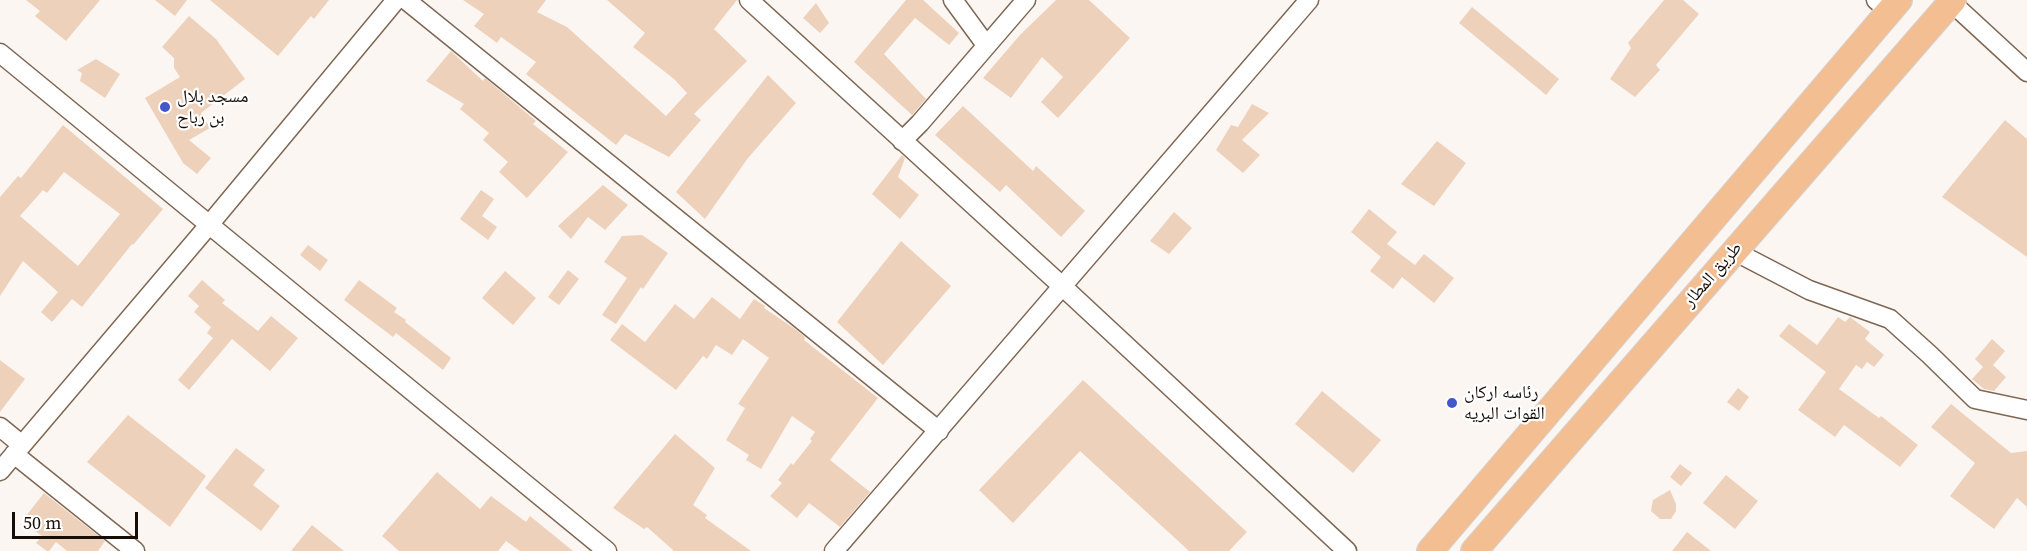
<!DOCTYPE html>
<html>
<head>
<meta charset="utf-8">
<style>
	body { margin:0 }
	#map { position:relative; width:2027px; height:551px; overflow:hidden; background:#fcf6f2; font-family:"Source Serif 4",serif }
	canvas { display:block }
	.scale { position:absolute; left:12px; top:512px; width:126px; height:27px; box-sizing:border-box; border:3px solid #160d06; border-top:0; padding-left:8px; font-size:18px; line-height:21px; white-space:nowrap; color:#160d06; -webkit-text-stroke:4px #fff; paint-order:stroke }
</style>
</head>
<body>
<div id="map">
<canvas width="2027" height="551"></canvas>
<div class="scale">50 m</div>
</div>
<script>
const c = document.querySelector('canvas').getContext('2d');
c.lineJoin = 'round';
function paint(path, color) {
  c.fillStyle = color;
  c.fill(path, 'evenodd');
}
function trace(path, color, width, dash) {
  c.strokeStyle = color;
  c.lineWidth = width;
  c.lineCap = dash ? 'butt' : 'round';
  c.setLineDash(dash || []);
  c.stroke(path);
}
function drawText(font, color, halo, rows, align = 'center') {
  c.font = font + ' "Source Serif 4","Noto Naskh Arabic",serif';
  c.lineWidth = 4.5;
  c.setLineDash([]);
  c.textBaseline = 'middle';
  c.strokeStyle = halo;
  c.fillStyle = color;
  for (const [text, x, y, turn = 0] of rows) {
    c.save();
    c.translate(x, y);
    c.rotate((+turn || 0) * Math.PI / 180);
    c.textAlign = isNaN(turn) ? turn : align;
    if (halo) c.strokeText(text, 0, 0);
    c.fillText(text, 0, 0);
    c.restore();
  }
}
const building = new Path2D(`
	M26 0H100L66 41 35 16 40 11Z
	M155 0H187L175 16Z
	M210 0H329L314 19 311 16 278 56Z
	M463 0H546L537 12 567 27 666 116 687 93 674 79 633 47 645 33 607 0H737L714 29 747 61 694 114 701 120 669 157 625 134 616 145 526 74 536 62 501 37 497 43 474 26 484 14Z
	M906 0H923L959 33 949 45 915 18 884 54 926 99 912 115 854 62Z
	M1056 0H1089L1130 38 1058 118 1041 102 1063 77 1042 57 1011 98 983 78 1020 35Z
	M1664 0H1683L1699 14 1656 65 1660 70 1635 97 1610 79 1631 48 1628 43Z
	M816 3 829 23 820 33 803 18Z
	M1472 7 1559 79 1546 95 1459 23Z
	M189 16 216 39 245 79 201 113 210 128 189 140 211 158 197 174 183 163 145 98 180 77 174 68V58L162 47Z
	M451 51 483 81 485 78 536 121 533 124 568 152 527 198 499 172 508 162 483 140 489 133 460 109 464 104 426 81Z
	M96 59 120 74 105 98 80 81 82 73 77 70Z
	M768 75 796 103 748 158 705 219 676 192Z
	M1252 104 1269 113 1242 140 1260 155 1243 173 1216 150 1231 125 1238 127Z
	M963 106 1033 171 1036 166 1085 211 1061 237 1006 185 1000 192 935 135Z
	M2005 120 2027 139V257L1942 197Z
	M63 125 163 209 133 245 132 244 82 307 72 299 52 322 41 312 58 292 23 261 0 296V197L18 176 21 178ZM64 172 120 214 78 266 20 216 43 190 47 193Z
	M1437 141 1466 163 1434 206 1401 184Z
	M902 155 905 158 898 177 919 195 900 219 872 194Z
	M603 185 628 205 605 230 588 217 571 239 558 226Z
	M481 190 494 199 482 216 497 227 488 240 460 219Z
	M1369 209 1397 232 1387 244 1415 265 1424 254 1454 278 1434 303 1402 277 1393 289 1370 271 1381 257 1351 232Z
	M1174 212 1192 228 1169 254 1150 241Z
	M642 235 668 253 643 289 641 287 616 324 602 315 627 278 604 262 622 236Z
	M901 241 951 286 883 365 837 322Z
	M308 245 328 260 320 271 300 255Z
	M568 270 579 279 559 305 548 297Z
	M505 271 536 298 513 325 482 298Z
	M202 280 225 300 222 303 258 331 271 316 298 338 270 371 232 339 189 390 178 380 213 338 207 333 211 327 194 312 199 306 188 296Z
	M359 280 397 308 394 312 406 320 405 322 451 358 443 370 396 333 393 337 344 300Z
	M712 297 740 319 754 299 765 306 764 308 795 329 805 337 804 340 878 398 830 460 870 492 840 527 809 503 797 518 770 496 782 483 778 480 791 463 793 465 812 441 810 439 815 432 792 416 761 469 746 460 749 455 726 440 745 408 738 404 769 358 743 339 732 355 716 345 707 359 703 356 676 390 610 340 622 324 645 342 675 304 694 319Z
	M1838 317 1845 322 1850 317 1870 332 1865 339 1884 355 1874 367 1867 362 1862 369 1856 365 1839 389 1879 418 1881 416 1918 445 1900 467 1844 425 1835 437 1798 410 1826 372 1779 336 1789 324 1817 345Z
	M1992 339 2005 351 1993 365 2006 377 1994 391 1984 389 1972 379 1983 367 1975 359Z
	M0 360 25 379 0 412Z
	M1083 380 1247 532 1229 551H1189L1080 451 1013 523 979 490Z
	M1738 388 1749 397 1739 411 1727 402Z
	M1322 391 1381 440 1353 473 1295 424Z
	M1951 404 2011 453 2027 451V507L2017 498 1994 529 1950 496 1975 463 1931 427Z
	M128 415 206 476 170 527 87 462Z
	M675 434 715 468 693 505 707 515 705 518 751 551H674L647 527 644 529 613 508Z
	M236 448 265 470 253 485 280 506 261 531 205 488Z
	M1680 464 1692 473 1681 486 1670 477Z
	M437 472 480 509 491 496 526 522 530 516 573 551H520L506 541 498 551H399L382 536Z
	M1726 475 1758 501 1735 529 1703 503Z
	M1670 490 1676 504V511L1671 519H1660L1651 511 1653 500Z
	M44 493 105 541 98 551H67L56 542 49 551H47L36 543 42 536 22 521Z
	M312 525 344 551H291Z
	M1687 532 1711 551H1672Z`);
const minor = new Path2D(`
	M406 0 939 431
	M749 0 1062 286 1347 551
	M953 0 986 45
	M1876 0 1890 12
	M1951 2 2027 72
	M0 53 607 551
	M902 141 920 123 1026 0
	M1734 251 1809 290 1890 319 1930 355 1975 399 2027 410
	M0 427 22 445
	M14 454 135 551
	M0 471 209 225 396 0
	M834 551 1309 0`);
const highway = new Path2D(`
	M1430 551 1899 0
	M1474 551 1953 0`);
const markers = [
	[165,107,6,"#4357cb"],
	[1452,403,6,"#4357cb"]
];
const poiNames = [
	["مسجد بلال",177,97],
	["بن رباح",177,118],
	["رئاسه اركان",1464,393],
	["القوات البريه",1464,414]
];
const streetNames = [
	["طريق المطار",1713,275,-49]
];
paint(building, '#edd1bb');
trace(minor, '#7e6652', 21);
trace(highway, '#d5d3d2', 28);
trace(minor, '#fff', 18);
trace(highway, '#f3be91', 26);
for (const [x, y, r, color] of markers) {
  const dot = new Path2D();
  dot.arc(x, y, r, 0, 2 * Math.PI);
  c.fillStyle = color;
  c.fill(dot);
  trace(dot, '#fff', 2);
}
drawText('18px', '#160d06', '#fff', poiNames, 'left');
drawText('18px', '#160d06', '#fff', streetNames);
</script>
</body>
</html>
